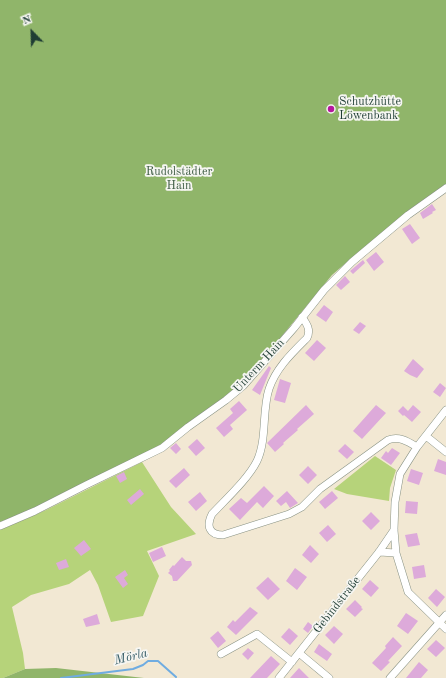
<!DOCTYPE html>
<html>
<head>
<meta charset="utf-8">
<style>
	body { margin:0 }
	#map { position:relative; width:446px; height:678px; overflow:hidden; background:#f2e8d3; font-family:"Old Standard TT",serif }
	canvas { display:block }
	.north { position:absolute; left:12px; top:12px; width:40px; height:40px; -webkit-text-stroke:3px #f6f6f2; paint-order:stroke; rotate:337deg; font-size:11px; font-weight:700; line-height:16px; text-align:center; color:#1f3d34 }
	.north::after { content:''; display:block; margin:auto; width:14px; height:18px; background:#1f3d34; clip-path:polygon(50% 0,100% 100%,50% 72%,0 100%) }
</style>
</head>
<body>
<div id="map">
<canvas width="446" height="678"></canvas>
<div class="north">N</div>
</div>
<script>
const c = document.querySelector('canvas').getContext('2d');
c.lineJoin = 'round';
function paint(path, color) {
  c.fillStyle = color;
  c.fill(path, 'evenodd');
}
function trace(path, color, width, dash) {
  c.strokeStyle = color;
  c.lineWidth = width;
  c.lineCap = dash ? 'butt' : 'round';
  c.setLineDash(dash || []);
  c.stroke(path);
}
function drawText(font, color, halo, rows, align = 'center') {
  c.font = font + ' "Old Standard TT",serif';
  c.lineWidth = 3.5;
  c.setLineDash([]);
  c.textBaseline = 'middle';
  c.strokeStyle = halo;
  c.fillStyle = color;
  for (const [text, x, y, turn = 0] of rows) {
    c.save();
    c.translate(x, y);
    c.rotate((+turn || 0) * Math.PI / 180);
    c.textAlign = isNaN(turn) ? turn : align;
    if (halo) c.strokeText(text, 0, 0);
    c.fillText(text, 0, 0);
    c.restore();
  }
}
const green = new Path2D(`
	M375 456 396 470 390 488 389 501 347 494 334 489Z
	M142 462 171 507 196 534 147 551 159 576 143 616 111 622 98 585 90 570 69 584 31 595 12 607 23 653 25 669 3 678H0V530L46 510Z`);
const forest = new Path2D(`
	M0 0H446V186L362 249 332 275 254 370 233 391 157 449 19 515 0 522Z
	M56 668 144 678H3L25 669Z`);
const stream = new Path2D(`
	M61 678 133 669 143 665 148 661H158L176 677`);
const building = new Path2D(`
	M432 204 436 210 432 212 433 213 423 219 420 213Z
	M410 224 420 238 412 244 402 229Z
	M376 252 384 262 374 271 366 260Z
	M363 260 365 263 353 274 350 271Z
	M345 276 350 282 341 290 336 285Z
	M324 305 333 312 326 322 316 315Z
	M360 322 366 326 359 334 353 330Z
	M317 340 326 348 314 361 305 353Z
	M413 359 424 369 417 378 410 375 404 371Z
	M269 366 271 368 260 395 252 390Z
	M280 379 291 383 285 403 274 400Z
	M440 383 446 388 440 397 433 392Z
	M239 401 247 410 230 425 233 429 224 437 216 428 233 413 230 409Z
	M306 405 314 414 297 429 298 430 283 443 284 444 275 452 267 443Z
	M376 405 386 413 362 439 353 431Z
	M413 405 421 412 412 422 404 415 403 416 398 411 403 406 408 411Z
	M197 439 205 448 196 456 188 447Z
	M176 443 181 449 176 454 170 448Z
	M345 444 354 452 347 459 338 451Z
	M392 448 400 453 391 465 381 458 386 451 388 453Z
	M438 459 446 462V475L434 471Z
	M308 466 317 475 308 484 299 475Z
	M184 468 190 475 176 488 169 481Z
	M411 469 423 473 419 485 407 481Z
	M124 472 127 479 120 483 116 476Z
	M264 486 274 496 263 508 257 502 240 520 229 509 241 498 247 503Z
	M140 489 144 494 131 505 127 500Z
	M287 491 298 503 290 508 286 502 281 506 276 501Z
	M332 491 338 498 325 509 319 502Z
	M200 492 207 501 196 511 188 502Z
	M406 501 418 502 417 514 405 513Z
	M371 512 380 521 371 530 362 521Z
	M328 525 336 534 327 542 319 533Z
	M417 533 420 545 408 547 405 535Z
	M84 540 91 549 81 556 74 548Z
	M310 545 319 554 311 563 302 555Z
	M162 547 166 556 153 562 149 553Z
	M182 557 186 561H191L192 565 177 581H173L172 576 168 573 170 571 169 570 173 565 174 566Z
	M66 559 69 567 59 570 56 563Z
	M424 565 426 577 414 579 412 567Z
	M295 568 307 577 297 590 286 581Z
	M125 570 128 575 124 578 128 584 123 588 115 577Z
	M268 577 280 589 268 600 256 588Z
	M370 580 379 588 371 597 362 589Z
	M436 589 445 597 437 607 428 598Z
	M355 600 362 607 361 608 363 609 355 617 346 609Z
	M250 607 258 613 236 635 227 627 233 620 235 622Z
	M406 613 418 621 408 634 397 626Z
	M97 614 100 624 86 627 83 619Z
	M308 622 313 626 308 633 303 629Z
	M334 626 343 634 334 644 325 635Z
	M289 628 298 636 290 645 281 637Z
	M218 631 226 641 218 648 210 638Z
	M393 637 402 646 388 661 390 662 381 671 372 663 386 648 385 646Z
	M436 640 445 648 436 657 427 649Z
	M319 644 332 654 327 661 314 652Z
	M248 648 254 653 248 660 242 654Z
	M271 656 280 664 267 678H250Z
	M419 662 428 670 421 678H406Z
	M299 668 309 678H290Z`);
const minor = new Path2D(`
	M302 317C307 324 311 330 307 338 292 353 276 368 269 389 262 410 267 440 257 461 248 479 226 499 212 514 206 526 209 535 223 535L289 514 302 507 320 489 388 440C399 436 407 441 417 447
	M446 410 417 447 400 474 395 502 394 530 396 553 408 592 446 629
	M426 436 446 452
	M0 526 35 511 86 485 162 448 188 427 226 400 243 386 294 328 324 290 352 262 408 215 446 188
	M379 552 396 553
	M299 653 329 678
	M221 654 257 634 292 662
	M279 678 379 552 394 530
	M390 678 446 615`);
const markers = [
	[331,109,4,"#b5179e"]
];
const poiNames = [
	["Schutzhütte",339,102],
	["Löwenbank",339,116]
];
const parkNames = [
	["Rudolstädter",179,172],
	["Hain",179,186]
];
const streetNames = [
	["Unterm Hain",259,366,-47],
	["Gebindstraße",337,605,-52]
];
const waterNames = [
	["Mörla",131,657,-14]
];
paint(green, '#b6d37a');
paint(forest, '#90b56a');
trace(stream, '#6face1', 2);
paint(building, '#ddaada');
trace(minor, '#889284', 8);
trace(minor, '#fff', 7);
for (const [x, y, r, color] of markers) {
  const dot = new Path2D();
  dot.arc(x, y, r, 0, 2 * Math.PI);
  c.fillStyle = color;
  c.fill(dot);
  trace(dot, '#f6f6f2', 1.5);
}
drawText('12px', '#1f3d34', '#f6f6f2', poiNames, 'left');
drawText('12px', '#3d5b42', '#f6f6f2', parkNames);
drawText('12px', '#1f3d34', '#f6f6f2', streetNames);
drawText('italic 13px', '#375e68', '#f6f6f2', waterNames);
</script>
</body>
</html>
